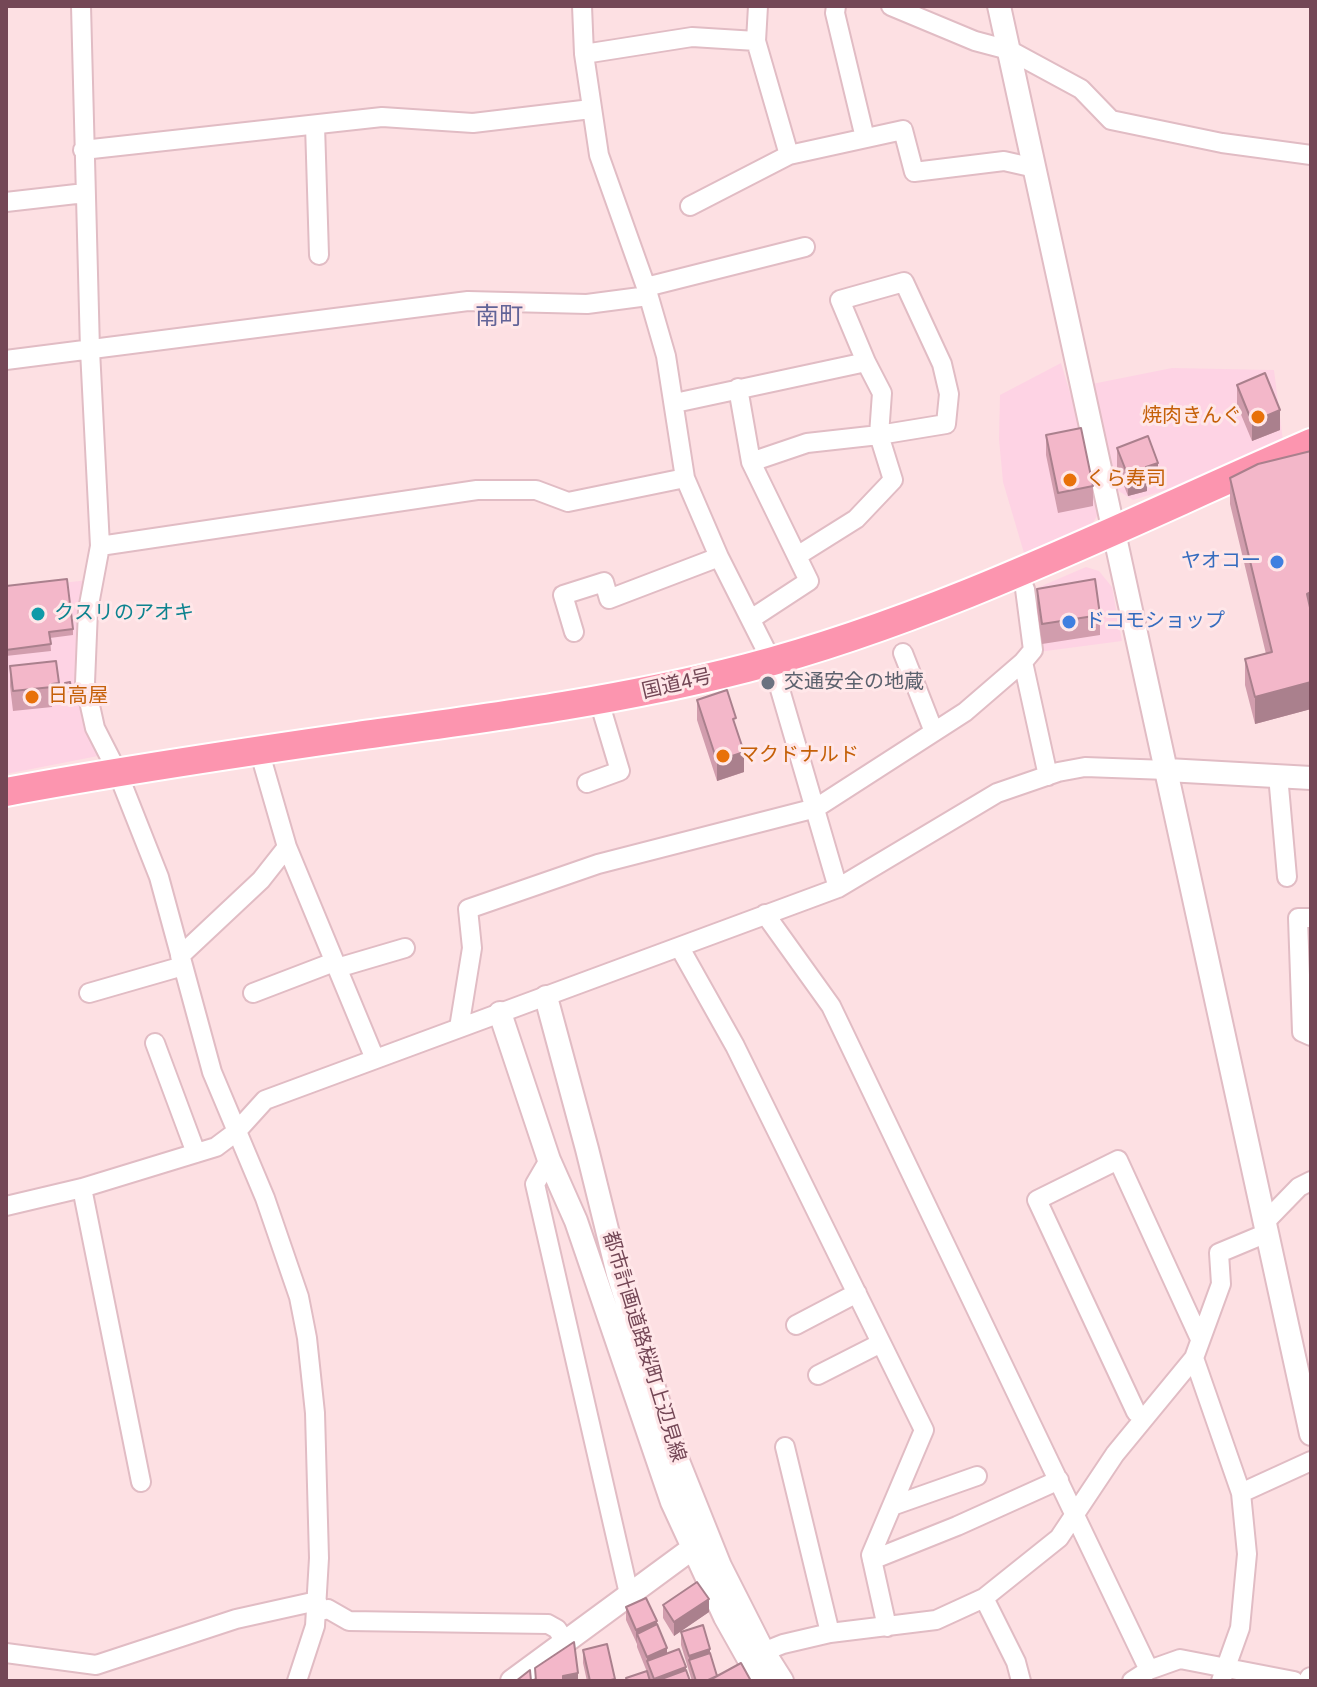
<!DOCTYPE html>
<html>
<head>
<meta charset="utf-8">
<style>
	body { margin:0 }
	#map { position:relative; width:1317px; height:1687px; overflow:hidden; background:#fde0e3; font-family:Roboto,sans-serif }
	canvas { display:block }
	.frame { position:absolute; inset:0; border:8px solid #744756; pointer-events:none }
</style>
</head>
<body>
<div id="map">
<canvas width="1317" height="1687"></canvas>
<div class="frame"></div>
</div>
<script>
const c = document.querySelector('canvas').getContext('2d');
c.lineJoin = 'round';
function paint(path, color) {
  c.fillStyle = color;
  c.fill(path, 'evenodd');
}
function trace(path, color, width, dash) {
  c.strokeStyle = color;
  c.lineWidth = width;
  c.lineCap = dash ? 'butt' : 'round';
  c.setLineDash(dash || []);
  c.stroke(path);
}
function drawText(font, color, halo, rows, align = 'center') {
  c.font = font + ' Roboto,"Noto Sans JP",sans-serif';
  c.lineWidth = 6;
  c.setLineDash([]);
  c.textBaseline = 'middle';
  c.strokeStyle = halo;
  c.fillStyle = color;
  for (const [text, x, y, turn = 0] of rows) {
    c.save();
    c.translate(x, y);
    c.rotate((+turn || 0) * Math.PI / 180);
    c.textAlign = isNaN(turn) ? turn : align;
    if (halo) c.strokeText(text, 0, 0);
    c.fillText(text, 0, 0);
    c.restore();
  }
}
const commercial = new Path2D(`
	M1061 363 1071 396 1076 395 1101 510 1092 524 1024 553 1003 482 999 439 1000 395Z
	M1172 368 1274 370 1283 441 1176 487 1133 500 1117 490 1092 384Z
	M1086 567 1099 571 1112 587 1122 641 1038 652 1030 591Z
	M89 580 81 613 103 755 6 774V589Z`);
const minor = new Path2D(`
	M81 6 90 350 100 546 88 610 85 683 95 728 117 771 159 877 212 1072 265 1198 299 1297 307 1338 315 1413 319 1558 315 1626 297 1681
	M582 6 584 54 599 155 646 287 666 356 685 478 719 557 772 662 838 888
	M836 6 835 13 865 138
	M891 6 975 41 1009 50 1081 89 1111 120 1222 143 1311 155
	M756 41 758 6
	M584 54 692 37 756 41 789 155 903 130 914 172 1004 161 1035 168
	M315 125 319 255
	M83 150 382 117 473 123 591 109
	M6 202 85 193
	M690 206 789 155
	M646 287 805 247
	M6 360 468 301 587 304 648 296
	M738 388 751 462 809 581 751 619
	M675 403 866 362 840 300 904 282 942 364 949 394 946 424 879 435 882 393 866 362
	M751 462 807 443 879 435 893 480 856 519 797 556
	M100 546 477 490H536L568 502 685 478
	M574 632 563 595 604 582 609 599 719 557
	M903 653 934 732
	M1023 662 1033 650 1025 589
	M259 750 287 847 375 1059
	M1278 775 1287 877
	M587 783 620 771 599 701
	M765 914 831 1006 1149 1670 1132 1681
	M1311 918H1298L1302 1032 1311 1036
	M680 948 735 1046 924 1430 871 1555 887 1627
	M180 956 261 880 287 847
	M337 968 405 948
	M89 993 183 966
	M253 993 334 962
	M459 1028 472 948 468 909 598 864 816 808 965 712 1023 662 1048 776
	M155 1043 196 1153
	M549 1160 535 1184 629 1594
	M82 1188 141 1482
	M6 1206 82 1188 216 1147 236 1132 265 1100 838 888 997 793 1058 772 1085 767 1167 770
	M1265 1222 1299 1187 1311 1181
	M796 1325 857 1293
	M1194 1358 1241 1493 1247 1554 1240 1628 1221 1681
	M818 1375 881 1343
	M1136 1412 1037 1200 1118 1160 1200 1339
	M785 1447 830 1633
	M1241 1493 1311 1461
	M892 1506 977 1476
	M872 1560 957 1526 1059 1480
	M984 1598 1016 1662 1021 1681
	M316 1612 328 1609 349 1621 548 1624 557 1629 565 1641
	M6 1653 96 1665 236 1619 317 1601
	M753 1656 783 1644 830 1633 936 1620 984 1598 1059 1538 1115 1454 1194 1358 1221 1284 1219 1253 1267 1233
	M1149 1670 1180 1659 1294 1681`);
const tertiary = new Path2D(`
	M999 6 1311 1434
	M1167 770 1311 778
	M546 997 587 1149 618 1274 674 1451 720 1566 763 1651 782 1681
	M500 1013 549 1160 576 1221 672 1502 725 1617 761 1681
	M512 1681 701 1542
	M1310 1681 1311 1679`);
const trunk = new Path2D(`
	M6 792C123 770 239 753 357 736 488 718 619 701 747 668 943 617 1126 523 1311 443`);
const wall = new Path2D(`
	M1237 385 1280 430 1252 441 1237 405Z
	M1046 435 1093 486V506L1058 513 1046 455Z
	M1117 448 1158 482 1147 487V491L1128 496 1117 468Z
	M1230 478 1311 709 1255 724 1245 685V659L1266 654 1230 504Z
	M6 586 73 629V635L50 638 51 651 6 656Z
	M1037 589 1100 615V635L1042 644 1037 608Z
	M10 666 59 683V703L52 704V707L13 711 10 686Z
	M70 682 72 702H66L65 683Z
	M697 700 736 729 744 772 717 781 697 720Z
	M663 1605 709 1612 674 1636 663 1618Z
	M626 1607 657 1625 667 1653 686 1671 690 1681H626V1678L647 1672 637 1647V1644L626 1620Z
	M681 1632 710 1654 717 1676 751 1681H692L681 1645Z
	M583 1650 615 1681H587L583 1663Z`);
const shadedWall = new Path2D(`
	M1280 410V430L1252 441V422Z
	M1158 463V482L1147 487V491L1128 496V476Z
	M1311 592V619L1307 594Z
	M1311 682V709L1255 724V697Z
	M744 752V772L717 781V761Z
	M709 1599V1612L674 1636V1622Z
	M657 1621V1635L637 1634 636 1644V1630Z
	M667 1648V1661L647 1662V1657Z
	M710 1649V1663L689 1660V1669V1656Z
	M686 1667V1680L654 1681V1679Z
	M578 1673V1681H563V1676Z`);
const building = new Path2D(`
	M1265 373 1280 410 1252 422 1237 385Z
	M1081 428 1093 486 1058 493 1046 435Z
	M1148 436 1158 463 1146 467 1147 471 1128 476 1117 448Z
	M1311 451V592L1307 594 1311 612V682L1255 697 1245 659 1272 652 1230 478 1258 464Z
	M67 579 73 629 49 632 51 644 6 650V586Z
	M1095 579 1100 615 1042 624 1037 589Z
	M56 661 59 683 52 684V687L13 691 10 666Z
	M70 682 72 695 66 696 65 683Z
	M727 690 736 718 733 719 744 752 717 761 697 700Z
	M697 1582 709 1599 674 1622 663 1605Z
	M646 1598 657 1621 636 1630 626 1607Z
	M657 1624 667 1648 647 1657 637 1634Z
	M703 1625 710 1649 689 1656 681 1632Z
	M574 1642 578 1673 563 1676V1681H536L535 1668Z
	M607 1644 615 1679 607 1681H590L583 1650Z
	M679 1649 686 1667 654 1679 647 1661Z
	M710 1653 717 1676 706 1681H696L689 1660Z
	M741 1663 751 1681H708Z
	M530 1670 531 1681H516Z
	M686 1670 690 1681H656Z
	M647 1671 650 1681H627L626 1678Z`);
const markers = [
	[1258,417,8,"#e8710a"],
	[1070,480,8,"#e8710a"],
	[1277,562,8,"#3f7fe0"],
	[38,614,8,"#0f9aa8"],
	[1069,622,8,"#3f7fe0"],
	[768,683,8,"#6b7280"],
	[32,697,8,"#e8710a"],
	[723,756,8,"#e8710a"]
];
const foodNames = [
	["焼肉きんぐ",1242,417,"right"],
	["くら寿司",1086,480],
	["日高屋",48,697],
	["マクドナルド",739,756]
];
const shopNames = [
	["ヤオコー",1261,562],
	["ドコモショップ",1085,622,"left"]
];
const cultureNames = [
	["クスリのアオキ",54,614]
];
const worshipNames = [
	["交通安全の地蔵",784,683]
];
const streetNames = [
	["国道4号",677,685,-13],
	["都市計画道路桜町上辺見線",643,1347,73]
];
const quarterNames = [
	["南町",499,318]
];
paint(commercial, '#fed3e4');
trace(minor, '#e1bcc4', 22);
trace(tertiary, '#e1bcc4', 26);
trace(trunk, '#fff', 32);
trace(minor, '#fff', 18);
trace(tertiary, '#fff', 22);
trace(trunk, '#fc95af', 28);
paint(wall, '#d19dad');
paint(shadedWall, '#aa808d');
paint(building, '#f3b7c9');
trace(building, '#aa808d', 2);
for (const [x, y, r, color] of markers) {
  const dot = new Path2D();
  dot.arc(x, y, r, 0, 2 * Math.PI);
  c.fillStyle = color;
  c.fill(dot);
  trace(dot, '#ffe7e9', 3);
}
drawText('20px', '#c56008', '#ffe7e9', foodNames, 'left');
drawText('20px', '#366cbe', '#ffe7e9', shopNames, 'right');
drawText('20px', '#0d838f', '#ffe7e9', cultureNames, 'left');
drawText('20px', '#5b616d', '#ffe7e9', worshipNames, 'left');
drawText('20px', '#744756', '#ffe7e9', streetNames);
drawText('24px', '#626498', '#ffe7e9', quarterNames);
</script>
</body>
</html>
